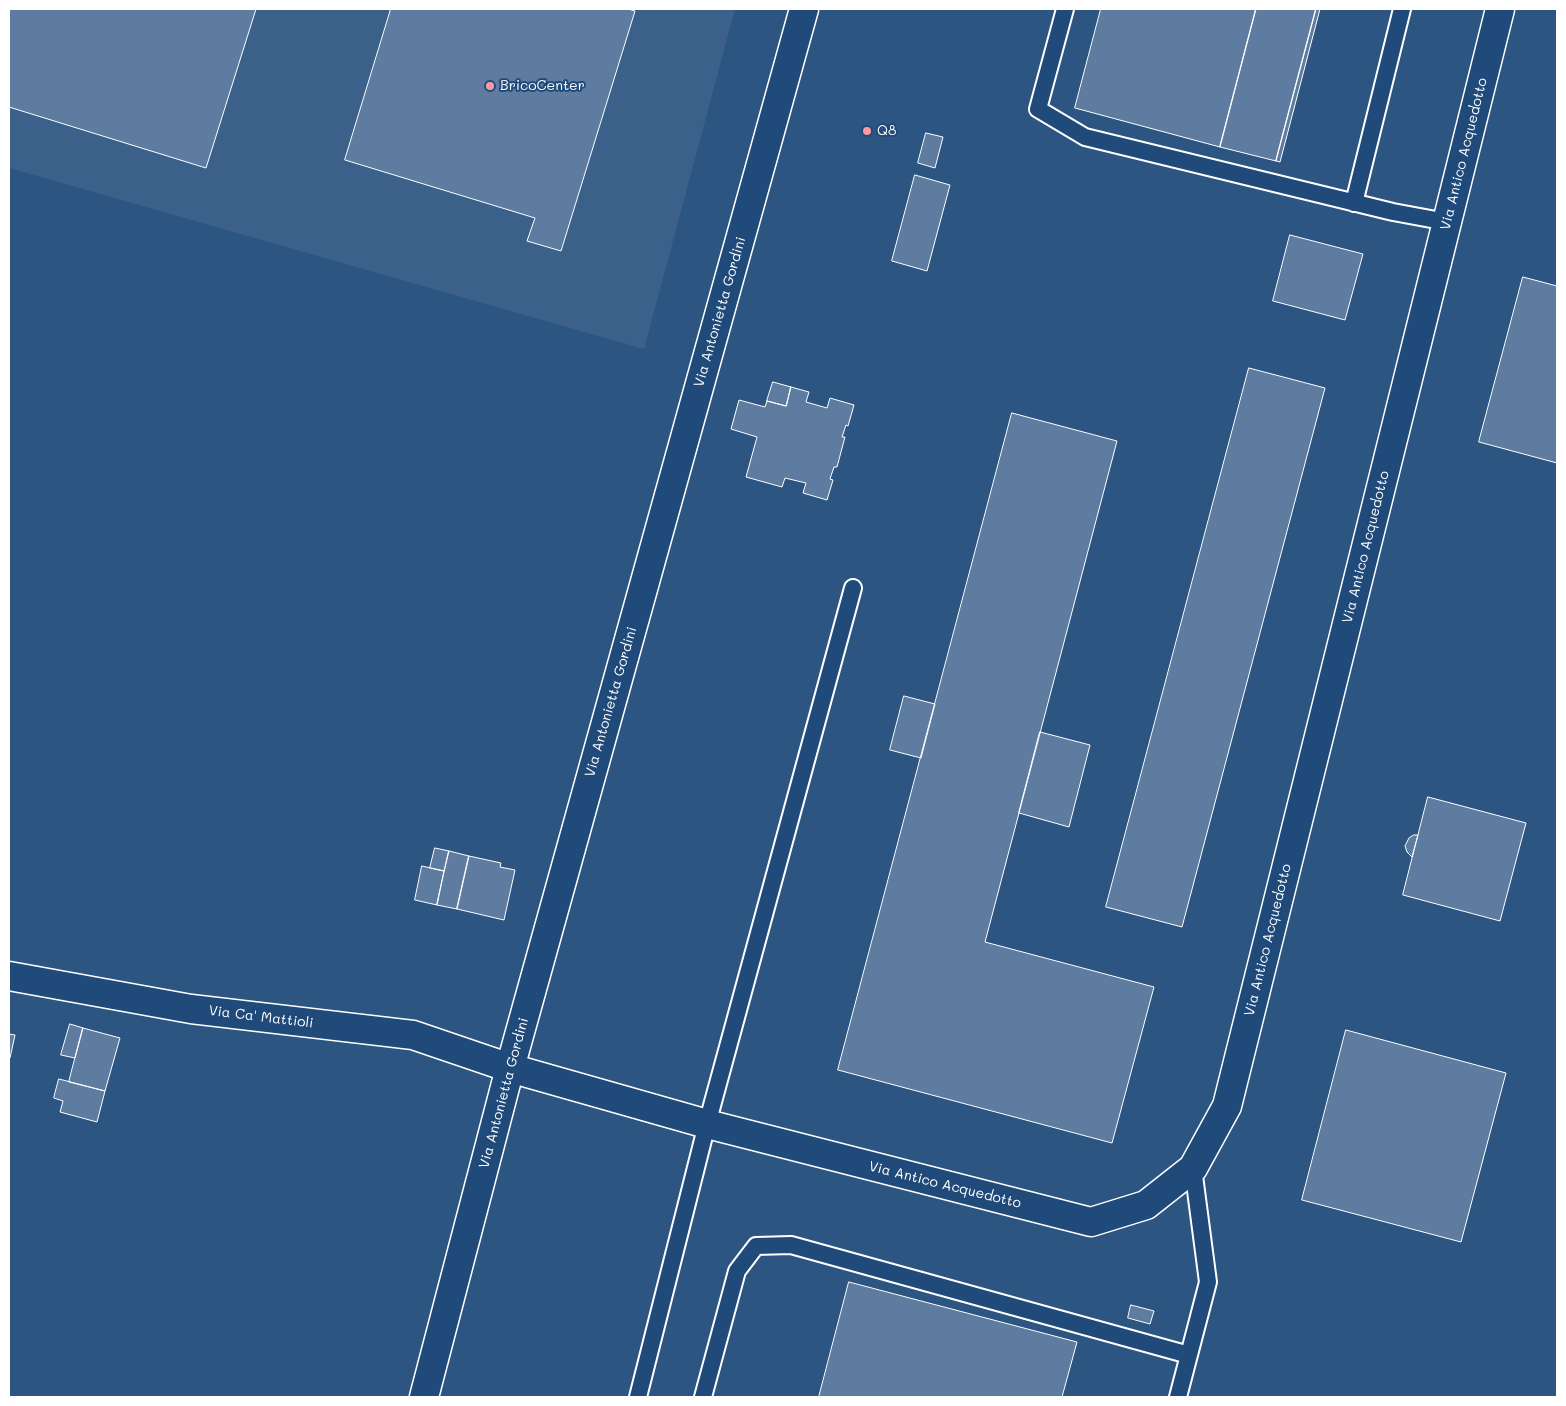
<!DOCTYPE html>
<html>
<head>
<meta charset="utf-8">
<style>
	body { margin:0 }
	#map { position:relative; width:1566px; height:1406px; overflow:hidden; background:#2c5582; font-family:Mali,sans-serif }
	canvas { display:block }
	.frame { position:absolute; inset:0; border:10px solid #fff; pointer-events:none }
</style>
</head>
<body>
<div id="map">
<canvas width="1566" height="1406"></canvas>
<div class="frame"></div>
</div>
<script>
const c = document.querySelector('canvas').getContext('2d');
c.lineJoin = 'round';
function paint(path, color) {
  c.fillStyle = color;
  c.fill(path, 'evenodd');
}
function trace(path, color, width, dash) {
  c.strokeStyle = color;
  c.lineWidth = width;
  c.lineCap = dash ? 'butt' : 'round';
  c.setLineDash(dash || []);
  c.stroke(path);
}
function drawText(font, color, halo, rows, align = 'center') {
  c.font = font + ' Mali,sans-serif';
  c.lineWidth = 4;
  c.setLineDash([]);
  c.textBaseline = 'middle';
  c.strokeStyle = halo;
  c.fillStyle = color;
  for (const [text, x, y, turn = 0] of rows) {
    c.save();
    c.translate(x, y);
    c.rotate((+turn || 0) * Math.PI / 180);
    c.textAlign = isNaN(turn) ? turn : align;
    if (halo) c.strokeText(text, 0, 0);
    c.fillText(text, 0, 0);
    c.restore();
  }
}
const built = new Path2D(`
	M9 9H735L644 349 9 168Z`);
const building = new Path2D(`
	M9 9H256L206 168 9 107Z
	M391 9H628L635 11 561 251 527 241 535 218 345 160Z
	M1101 9H1256L1220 147 1075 108Z
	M1256 9H1316L1276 161 1220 147Z
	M1316 9H1320L1280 162 1276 161Z
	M926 133 943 137 935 168 918 163Z
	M915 175 950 185 927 271 892 261Z
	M1290 235 1363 254 1345 320 1273 301Z
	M1523 277 1557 286V463L1479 442Z
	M1249 368 1325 388 1182 927 1106 907Z
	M773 382 791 387 786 406 767 401Z
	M791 387 809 392 806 402 827 408 830 398 854 405 848 426 846 425 842 437H845L837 467H834L830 479 833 480 827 500 803 493 806 483 785 478 782 487 746 477 757 437 731 429 739 400 765 407 767 401 786 406Z
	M1012 413 1117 441 985 942 1154 987 1112 1143 838 1070Z
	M904 696 935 704 921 758 890 750Z
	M1040 732 1090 745 1069 827 1019 813Z
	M1428 797 1526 823 1500 921 1403 895Z
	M1414 835H1418L1412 857 1407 852 1405 846 1409 838Z
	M435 848 449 851 444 871 430 868Z
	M449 851 469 856 457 909 437 905Z
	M469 856 501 863 500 867 515 870 504 920 457 909Z
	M422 866 444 871 437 905 415 900Z
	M70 1024 83 1028 75 1058 61 1055Z
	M83 1028 120 1038 105 1091 69 1082Z
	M1346 1030 1506 1073 1461 1242 1302 1200Z
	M9 1034 15 1035 10 1058 9 1057Z
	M59 1079 105 1091 97 1122 60 1112 63 1101 54 1098Z
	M849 1282 1077 1342 1062 1397H819Z
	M1131 1305 1154 1311 1150 1324 1128 1318Z`);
const lane = new Path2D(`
	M1065 9 1038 109 1085 137 1393 212 1447 222
	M1354 203 1402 9
	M638 1397 707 1124 853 588
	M703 1397 737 1271 756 1246 791 1245 1189 1355
	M1178 1397 1208 1282 1193 1168`);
const street = new Path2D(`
	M9 976 191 1009 413 1035 510 1068 707 1124 1091 1222 1146 1205 1193 1168 1227 1106 1500 9`);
const secondary = new Path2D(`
	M424 1397 510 1068 804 9`);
const markers = [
	[490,86,5,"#ff9aa2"],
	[867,131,5,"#ff9aa2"]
];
const poiNames = [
	["BricoCenter",500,86],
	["Q8",877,131]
];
const streetNames = [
	["Via Antico Acquedotto",1464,154,-76],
	["Via Antonietta Gordini",720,312,-74],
	["Via Antico Acquedotto",1366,547,-76],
	["Via Antonietta Gordini",611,702,-74],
	["Via Antico Acquedotto",1268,940,-76],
	["Via Ca' Mattioli",261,1017,7],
	["Via Antonietta Gordini",504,1093,-75],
	["Via Antico Acquedotto",945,1185,14]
];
paint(built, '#3b618b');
paint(building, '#5e7c9f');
trace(building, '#fff', 1);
trace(lane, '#fff', 20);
trace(street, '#fff', 31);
trace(secondary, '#fff', 31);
trace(lane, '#1f4a7a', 16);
trace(street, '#1f4a7a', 28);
trace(secondary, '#1f4a7a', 28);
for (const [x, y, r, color] of markers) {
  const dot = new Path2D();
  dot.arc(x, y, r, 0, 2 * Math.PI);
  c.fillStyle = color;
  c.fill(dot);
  trace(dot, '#1f4a7a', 2);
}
drawText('14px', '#fff', '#1f4a7a', poiNames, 'left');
drawText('14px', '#fff', '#1f4a7a', streetNames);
</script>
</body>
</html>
